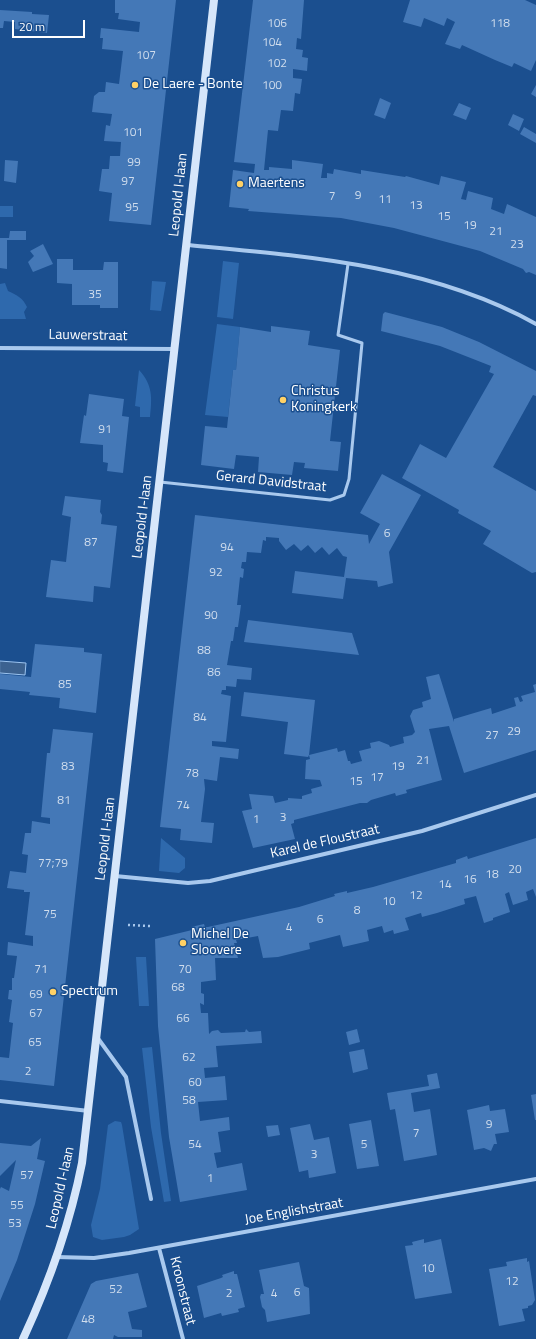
<!DOCTYPE html>
<html>
<head>
<meta charset="utf-8">
<style>
	body { margin:0 }
	#map { position:relative; width:536px; height:1339px; overflow:hidden; background:#1b4f8f; font-family:"Titillium Web",sans-serif }
	canvas { display:block }
	.scale { position:absolute; left:12px; top:20px; width:73px; height:18px; box-sizing:border-box; border:2px solid #fff; border-top:0; padding-left:5px; font-size:12px; line-height:14px; white-space:nowrap; color:#fff; -webkit-text-stroke:3px #1b4f8f; paint-order:stroke }
</style>
</head>
<body>
<div id="map">
<canvas width="536" height="1339"></canvas>
<div class="scale">20 m</div>
</div>
<script>
const c = document.querySelector('canvas').getContext('2d');
c.lineJoin = 'round';
function paint(path, color) {
  c.fillStyle = color;
  c.fill(path, 'evenodd');
}
function trace(path, color, width, dash) {
  c.strokeStyle = color;
  c.lineWidth = width;
  c.lineCap = dash ? 'butt' : 'round';
  c.setLineDash(dash || []);
  c.stroke(path);
}
function drawText(font, color, halo, rows, align = 'center') {
  c.font = font + ' "Titillium Web",sans-serif';
  c.lineWidth = 3;
  c.setLineDash([]);
  c.textBaseline = 'middle';
  c.strokeStyle = halo;
  c.fillStyle = color;
  for (const [text, x, y, turn = 0] of rows) {
    c.save();
    c.translate(x, y);
    c.rotate((+turn || 0) * Math.PI / 180);
    c.textAlign = isNaN(turn) ? turn : align;
    if (halo) c.strokeText(text, 0, 0);
    c.fillText(text, 0, 0);
    c.restore();
  }
}
const green = new Path2D(`
	M0 206H13V217H0Z
	M223 261 239 263 233 319 217 317Z
	M152 281 166 282 161 311 150 310Z
	M5 283 8 291C17 295 23 298 27 307L24 312 26 319H0V284Z
	M217 324 240 327 236 370H233L228 417 205 415Z
	M139 370C153 385 152 398 150 417H140V407L135 406Z
	M161 838 185 858V868L179 873 159 871Z
	M136 957H146L149 1006H139Z
	M152 1047 161 1133 171 1201 164 1202 151 1127 142 1048Z
	M115 1121 121 1122 122 1125 139 1229 130 1235 124 1237 102 1240 93 1237 91 1225 100 1189 108 1125Z`);
const water = new Path2D(`
	M0 661 26 663 25 675 0 673Z`);
const building = new Path2D(`
	M115 0H176L151 225 109 221 112 193 99 191 102 169H109L110 156H120L121 142 104 141 106 125 110 126 112 114 92 112 94 96 99 92H105L106 82 119 84 123 51 102 49 103 38H100L101 28 139 32 140 22 118 19 119 13H115Z
	M253 0H304L301 39 297 38 296 49 303 50 302 57 308 58 307 71 293 69V78L302 79 300 94 295 93 293 111 281 110 278 131 268 130 264 170H269V167L292 169V160L323 164 321 178H327V173L333 174 334 169 361 174V170L405 177 406 176 439 185 441 176 466 182 461 199 466 200 468 191 493 198 491 209 504 214 507 204 536 217V275L529 272 526 273 523 269 480 251 394 228 341 218 248 211 249 209 229 207 233 170 254 173 255 164 234 162Z
	M410 0H525L536 5V60L531 71 514 63 512 67 495 60 462 45 460 49 445 44 455 22 447 18 444 26 424 18 421 27 403 22Z
	M0 10 32 12V14L49 15 47 33 15 29V22L4 21 3 28H0Z
	M536 85V97L531 94Z
	M380 98 391 103 385 119 374 115Z
	M459 103 471 108 466 120 453 115Z
	M513 114 524 119 519 131 508 125Z
	M524 127 536 134V143L520 134Z
	M5 160 18 161 16 183 4 181Z
	M10 231H26V240H7V269L0 268V238H9Z
	M43 244 53 264 33 272 28 262 34 256 30 251Z
	M57 259H73V270H103L104 262H118V308H100V305H72V284L57 283Z
	M385 312 442 327 479 342 536 371V396L533 395 493 467 536 491V572L532 573 483 544 491 531 458 513 459 510 402 478 420 444 446 458 494 374 489 372 491 366 440 346 381 331 383 314Z
	M271 326 310 331 308 345 340 350 330 441 341 442 338 471 304 468 305 463 294 462 292 475 258 472 259 457 236 455 234 469 201 465 205 426 227 428 233 370H236L240 327 271 332Z
	M89 394 124 399 122 416 129 417 123 473 107 471 108 463 103 462V445L80 443 84 415 86 416Z
	M382 474 421 495 389 552 393 583 378 587 377 581 346 578 343 599 292 593 295 571 344 577 347 557 343 556 337 548 329 555 322 547 315 553 308 545 301 551 294 544 286 550 279 541V538L266 537V541L263 540 261 553 247 552 246 562H242L241 568 244 569 243 578 240 577 237 605H241L238 627H235L233 641H231L227 665 252 668 251 680 237 679 236 687 226 686V690H222L221 694 231 696 226 742 212 741V746L239 749 238 759 220 757 217 781 204 779 205 789 201 822 214 823 212 843 180 840 181 829 160 827 195 515 368 535 369 544 380 524 360 513Z
	M65 496 101 500 100 512 102 515 101 524 117 526 110 588 94 586 93 602 46 597 51 560 66 562 71 517 62 515Z
	M248 620 352 633 359 655 244 642Z
	M35 644 84 648V652L102 654 96 713 59 708 60 698 29 695 30 692 0 689V674L31 677Z
	M439 674 454 722V719L491 708 492 714 516 706 514 698 518 697 520 702 523 701 521 696 535 692 533 685 536 684V750L464 773 449 726 429 729 442 780 406 790 407 793 396 796 395 793 371 800 367 803H360L294 820V823L291 824 295 839 253 848 242 811 252 809 249 794 273 796 275 803 288 800V798L302 799V796L312 793 311 789 322 786 320 780 305 779 306 760 310 759 309 755 308 757 284 754 288 722 241 716 244 692 315 700 309 755 337 748 338 752 345 750 348 761H350L351 764 362 761 359 751 371 748 370 743 379 741 389 745 390 747 404 743 403 737 412 735 415 732 410 716 413 710 423 707 422 702 431 699 426 677Z
	M53 729 93 733 54 1086 0 1080V1057L9 1058 13 1023 9 1022 12 1000 8 999 9 990H12V978H14L17 956 7 955 8 942 33 946V936L25 935 30 892H24V890L7 888 10 871 26 873 28 855 22 854 25 833H31L32 821 50 824V818L41 817 47 753H50Z
	M536 838V897L533 889 526 892 528 900 513 905 509 892 505 894 510 912 493 918V920L484 923 476 896 464 899 465 904 437 913 422 917 421 913 405 918 409 930 394 934 393 930 384 933 382 926 367 930 369 941 343 947 340 935 309 943 310 949 278 957 263 958 258 936 236 940 237 943H234L238 958H215L216 980 201 982V993L204 994V1005L200 1003 201 1013H208L209 1034 212 1031 218 1030 221 1033 245 1032 246 1029 249 1032 261 1031 262 1043 216 1046 218 1067 204 1068 205 1078 225 1076 227 1100 198 1102 200 1121 229 1117 230 1130 218 1132 221 1152 214 1153 217 1168 242 1163 247 1190 180 1202 169 1137 158 1026 155 939 192 930 191 927 204 924 205 927H208L299 907 335 896 334 894 347 891V893L373 887 456 863V860L467 856 468 859Z
	M357 1029 360 1042 349 1045 346 1032Z
	M364 1049 368 1069 353 1073 349 1052Z
	M437 1073 440 1088 411 1093 414 1112 430 1109 437 1155 404 1161 395 1109 390 1110 387 1093 429 1086 427 1075Z
	M536 1094V1120H535L531 1095Z
	M489 1105 490 1111 505 1109 509 1132 495 1134 497 1144H494L491 1151 484 1148 474 1150 467 1110Z
	M371 1120 379 1166 357 1169 349 1124Z
	M310 1124 314 1140 329 1137 336 1173 309 1178 308 1170 299 1172 290 1128Z
	M278 1125 280 1135 268 1137 266 1126Z
	M41 1138 37 1159 45 1161 35 1204 17 1260 0 1301V1189L1 1187 9 1191 16 1160 0 1176V1143L31 1146Z
	M424 1239V1243L441 1239 452 1293 415 1299 405 1246 413 1245 412 1242Z
	M527 1258V1262L529 1261 535 1300 532 1305 528 1306V1308L522 1309 525 1321 499 1326 489 1269 507 1266 506 1262Z
	M299 1262 304 1286 309 1288 310 1314 267 1322 265 1310 262 1307 260 1297 261 1294H264L259 1270Z
	M234 1271V1274H237L245 1307 238 1309 239 1312 222 1316 221 1313 204 1318 197 1286 221 1278 223 1277 222 1275Z
	M138 1273 147 1307 128 1312 132 1329 142 1330V1337H118L114 1335 113 1339H67L91 1284 96 1281Z`);
const path = new Path2D(`
	M128 925 150 926`);
const lane = new Path2D(`
	M160 482 330 500 344 495 349 479 362 343 338 335 348 264`);
const street = new Path2D(`
	M187 245C304 256 431 265 536 324
	M0 348 175 349
	M115 876 188 883 210 881 422 831 536 795
	M97 1037 126 1077 151 1199
	M0 1101 89 1111
	M159 1248 183 1339
	M56 1257 94 1258 129 1253 536 1179`);
const secondary = new Path2D(`
	M23 1339C49 1283 70 1224 82 1163L214 0`);
const markers = [
	[135,85,4,"#ffd166"],
	[240,184,4,"#ffd166"],
	[283,400,4,"#ffd166"],
	[183,943,4,"#ffd166"],
	[53,992,4,"#ffd166"]
];
const numberNames = [
	["106",277,24],
	["118",500,24],
	["104",272,43],
	["107",146,56],
	["102",277,64],
	["100",272,86],
	["101",133,133],
	["99",134,163],
	["97",128,182],
	["9",358,196],
	["7",332,197],
	["11",385,200],
	["13",416,206],
	["95",132,208],
	["15",444,217],
	["19",470,226],
	["21",496,232],
	["23",517,245],
	["35",95,295],
	["91",105,430],
	["6",387,534],
	["87",91,543],
	["94",227,548],
	["92",216,573],
	["90",211,616],
	["88",204,651],
	["86",214,673],
	["85",65,685],
	["84",200,718],
	["29",514,732],
	["27",492,736],
	["21",423,761],
	["83",68,767],
	["19",398,767],
	["78",192,774],
	["17",377,778],
	["15",356,782],
	["81",64,801],
	["74",183,806],
	["3",283,818],
	["1",256,820],
	["77;79",53,864],
	["20",515,870],
	["18",492,875],
	["16",470,880],
	["14",445,885],
	["12",416,896],
	["10",389,902],
	["8",357,911],
	["75",50,915],
	["6",320,920],
	["4",289,928],
	["71",41,970],
	["70",185,970],
	["68",178,988],
	["69",36,995],
	["67",36,1014],
	["66",183,1019],
	["65",35,1043],
	["62",189,1058],
	["2",28,1072],
	["60",195,1083],
	["58",189,1101],
	["9",489,1125],
	["7",416,1134],
	["54",195,1145],
	["5",364,1145],
	["3",314,1155],
	["57",27,1176],
	["1",210,1179],
	["55",17,1206],
	["53",15,1224],
	["10",428,1269],
	["12",512,1282],
	["52",116,1290],
	["6",297,1293],
	["2",229,1294],
	["4",274,1294],
	["48",88,1320]
];
const poiNames = [
	["De Laere - Bonte",143,85],
	["Maertens",248,184],
	["Christus",291,392],
	["Koningkerk",291,408],
	["Michel De",191,935],
	["Sloovere",191,951],
	["Spectrum",61,992]
];
const streetNames = [
	["Leopold I-laan",179,195,-84],
	["Lauwerstraat",88,336,1],
	["Gerard Davidstraat",271,482,6],
	["Leopold I-laan",143,517,-83],
	["Leopold I-laan",106,839,-83],
	["Karel de Floustraat",325,842,-13],
	["Leopold I-laan",61,1188,-77],
	["Joe Englishstraat",294,1212,-10],
	["Kroonstraat",182,1291,76]
];
paint(green, '#2e69ad');
paint(water, '#3c6290');
trace(water, '#9cc4f0', 1);
paint(building, '#4478b7');
trace(path, '#a9c9ee', 2.5, [2, 3]);
trace(lane, '#a9c9ee', 3);
trace(street, '#a9c9ee', 4);
trace(secondary, '#d6e6fa', 8);
for (const [x, y, r, color] of markers) {
  const dot = new Path2D();
  dot.arc(x, y, r, 0, 2 * Math.PI);
  c.fillStyle = color;
  c.fill(dot);
  trace(dot, '#1b4f8f', 1.5);
}
drawText('12px', '#d0dded', null, numberNames);
drawText('14px', '#fff', '#1b4f8f', poiNames, 'left');
drawText('14px', '#fff', '#1b4f8f', streetNames);
</script>
</body>
</html>
